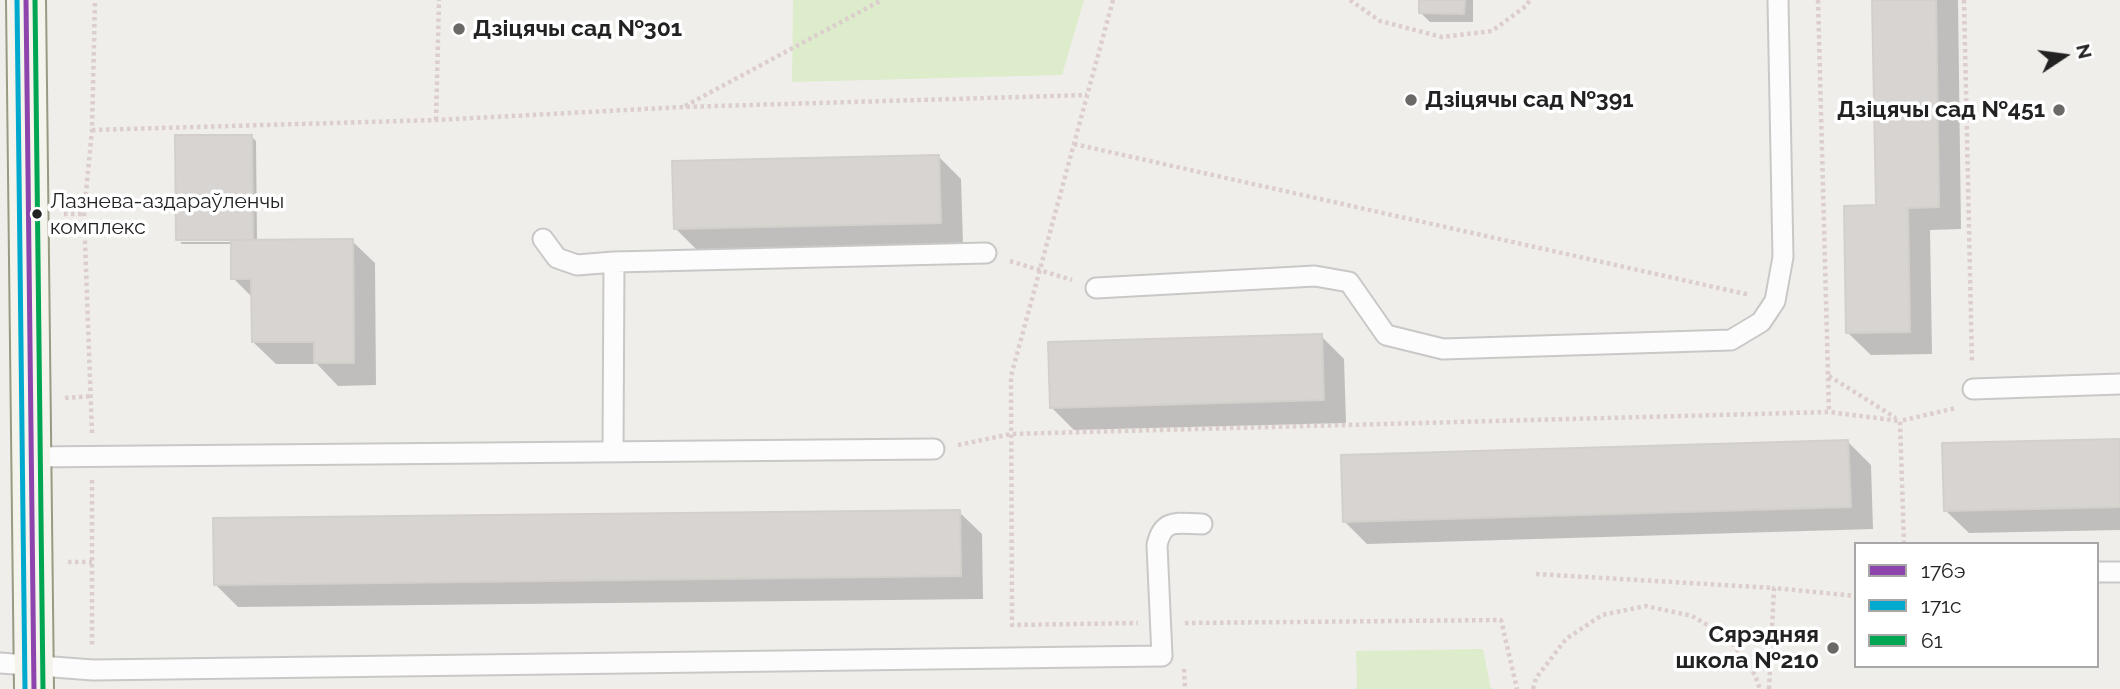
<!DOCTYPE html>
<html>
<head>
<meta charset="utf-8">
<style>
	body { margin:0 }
	#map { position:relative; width:2120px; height:689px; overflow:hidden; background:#f0eeeb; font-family:Raleway,sans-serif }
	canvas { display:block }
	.legend { position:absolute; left:1854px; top:542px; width:245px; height:126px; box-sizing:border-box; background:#fff; border:2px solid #a7a7a7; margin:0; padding:9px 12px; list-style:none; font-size:21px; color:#222 }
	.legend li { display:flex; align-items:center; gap:14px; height:35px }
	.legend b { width:35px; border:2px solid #a7a7a7 }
	.north { position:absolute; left:2029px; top:21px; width:70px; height:70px; -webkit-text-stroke:5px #fff; paint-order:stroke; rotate:77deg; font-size:19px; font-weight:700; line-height:28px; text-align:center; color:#222 }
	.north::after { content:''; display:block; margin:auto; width:24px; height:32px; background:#222; clip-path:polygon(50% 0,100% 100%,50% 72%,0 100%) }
</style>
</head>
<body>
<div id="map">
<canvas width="2120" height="689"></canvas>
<ul class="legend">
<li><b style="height:9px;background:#8e44ad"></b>176э</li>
<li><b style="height:9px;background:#00a9ce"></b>171с</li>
<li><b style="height:9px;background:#00a651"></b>61</li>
</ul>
<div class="north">N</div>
</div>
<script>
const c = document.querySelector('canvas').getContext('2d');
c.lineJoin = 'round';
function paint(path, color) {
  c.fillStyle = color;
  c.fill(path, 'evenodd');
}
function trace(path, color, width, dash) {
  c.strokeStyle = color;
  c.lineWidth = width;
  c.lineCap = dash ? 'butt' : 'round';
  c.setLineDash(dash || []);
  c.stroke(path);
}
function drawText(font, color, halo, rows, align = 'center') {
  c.font = font + ' Raleway,sans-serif';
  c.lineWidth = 7;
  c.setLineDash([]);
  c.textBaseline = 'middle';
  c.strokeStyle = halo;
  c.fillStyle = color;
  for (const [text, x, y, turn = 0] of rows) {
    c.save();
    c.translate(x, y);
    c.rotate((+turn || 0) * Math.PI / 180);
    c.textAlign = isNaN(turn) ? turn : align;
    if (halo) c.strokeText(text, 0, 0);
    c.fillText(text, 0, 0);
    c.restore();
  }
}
const grass = new Path2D(`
	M793 0H1084L1062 75 792 82Z
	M1483 649 1491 689H1357L1356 651Z`);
const shadow = new Path2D(`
	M1421 0H1473V22H1430L1421 13Z
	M1874 0H1958L1961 229 1930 230 1932 354 1871 355 1848 333 1878 207Z
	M251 136 256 141 257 241H352L375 263 376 385 338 386 317 364H276L253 342V298L233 278 232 244H182L180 242H232Z
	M938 156 961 179 963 245 698 251 675 228Z
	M1321 336 1344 359 1346 423 1074 430 1052 408Z
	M2120 440V530L1969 533 1946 511Z
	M1848 442 1871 465 1873 529 1367 544 1344 521Z
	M959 512 982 534 983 599 238 607 215 584Z`);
const building = new Path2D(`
	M1419 0H1465L1464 14 1419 13Z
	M1872 0H1936L1939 207 1908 208 1910 332 1846 333 1844 206 1876 205Z
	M175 135H252L253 240H176Z
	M939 155 941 223 674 229 672 161Z
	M353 239 354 363H314V342H252L251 279H231V240Z
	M1322 334 1324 400 1050 408 1048 342Z
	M2120 439V507L1944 511 1942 443Z
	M1848 440 1851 507 1343 522 1341 455Z
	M960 510 961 576 214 585 213 518Z`);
const path = new Path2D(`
	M1113 0 1011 376 1012 625 1138 623
	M1350 0 1380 21 1442 37 1492 31 1526 6 1530 0
	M1818 0 1829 412
	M1964 0 1972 364
	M685 106 882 0
	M436 120 439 0
	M92 130 436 120 683 107 1087 95
	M1074 144 1750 295
	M64 214H84
	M1010 261 1072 280
	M1829 376 1896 418
	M65 398 92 396
	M92 433 84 214 92 130 95 0
	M958 445 1011 434 1829 412 1900 421
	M92 480V646
	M1904 544 1900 421 1956 408
	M68 562H92
	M1536 574 1774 588
	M1185 623 1501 620 1517 689
	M1184 669 1185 689
	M1533 689 1536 678 1566 639 1602 615 1646 606 1692 616 1728 637 1755 675 1760 689
	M1769 689 1774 588 1856 596`);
const lane = new Path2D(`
	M543 239 557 258 577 265 614 262
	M1096 288 1315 276 1349 282 1386 335 1443 349 1731 340 1761 322 1775 301 1783 257 1778 0
	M1973 389 2120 384
	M613 450 614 262 986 253
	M31 457 934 449
	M2097 572H2120
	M0 663 93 670 1162 656 1157 545C1163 517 1179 524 1202 524`);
const secondary = new Path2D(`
	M26 0 34 689`);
const bus1 = new Path2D(`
	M26 0 34 689`);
const bus2 = new Path2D(`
	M17 0 25 689`);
const bus3 = new Path2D(`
	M35 0 43 689`);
const markers = [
	[459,29,7,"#6a6968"],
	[1411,100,7,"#6a6968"],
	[2059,110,7,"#6a6968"],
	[37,214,6,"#222"],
	[1833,648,7,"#6a6968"]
];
const busNames = [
	["Лазнева-аздараўленчы",50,202],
	["комплекс",50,228]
];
const poiNames = [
	["Дзіцячы сад №301",473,29],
	["Дзіцячы сад №391",1425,100],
	["Дзіцячы сад №451",2045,110,"right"],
	["Сярэдняя",1819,635,"right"],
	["школа №210",1819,661,"right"]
];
paint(grass, '#ddeccb');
paint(shadow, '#0003');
paint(building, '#d7d4d2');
trace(building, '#d3d0cc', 2);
trace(lane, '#c9c8c7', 23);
trace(secondary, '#999a82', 42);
trace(path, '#dccecd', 4.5, [3.5, 3.5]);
trace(lane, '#fdfcfc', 19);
trace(secondary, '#f4f4ed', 38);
trace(bus1, '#8e44ad', 5);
trace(bus2, '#00a9ce', 5);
trace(bus3, '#00a651', 5);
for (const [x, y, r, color] of markers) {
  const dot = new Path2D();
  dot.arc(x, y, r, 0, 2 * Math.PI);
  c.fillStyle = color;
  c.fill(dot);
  trace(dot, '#fff', 2.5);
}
drawText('21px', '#222', '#fff', busNames, 'left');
drawText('bold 23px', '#222', '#fff', poiNames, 'left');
</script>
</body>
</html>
